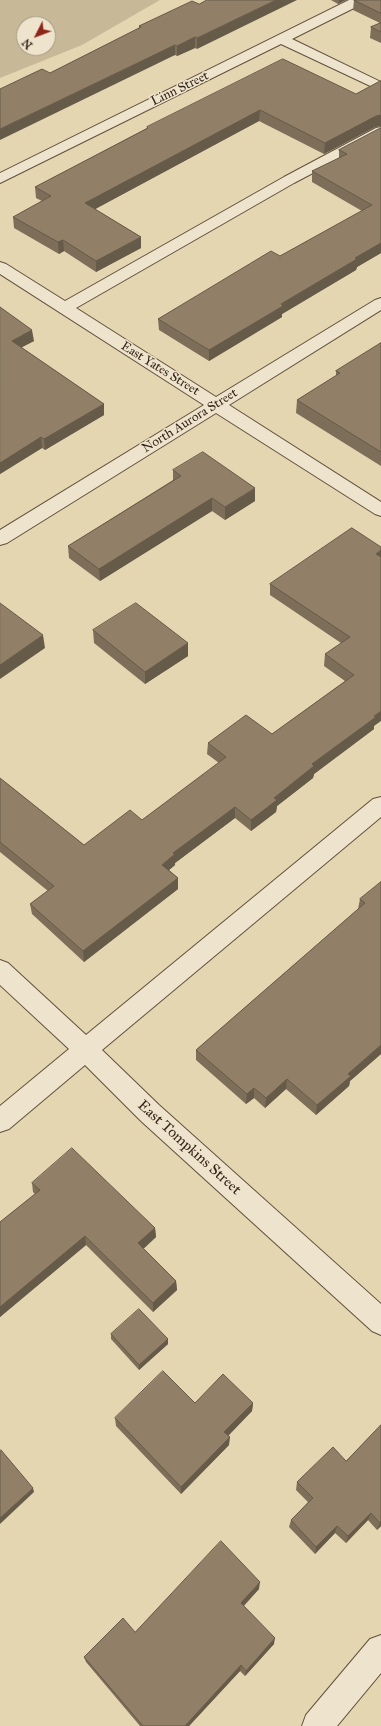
<!DOCTYPE html>
<html>
<head>
<meta charset="utf-8">
<style>
	body { margin:0 }
	#map { position:relative; width:381px; height:1726px; overflow:hidden; background:#e5d6b2; font-family:"IM FELL Great Primer",serif }
	canvas { display:block }
	.north { position:absolute; left:16px; top:16px; width:40px; height:40px; box-sizing:border-box; background:#eee4cd; border:1px solid #a49783; border-radius:50%; rotate:228deg; font-size:11px; font-weight:700; line-height:16px; text-align:center; color:#352315 }
	.north::after { content:''; display:block; margin:auto; width:14px; height:18px; background:#8f2418; clip-path:polygon(50% 0,100% 100%,50% 72%,0 100%) }
</style>
</head>
<body>
<div id="map">
<canvas width="381" height="1726"></canvas>
<div class="north">N</div>
</div>
<script>
const c = document.querySelector('canvas').getContext('2d');
c.lineJoin = 'round';
function paint(path, color) {
  c.fillStyle = color;
  c.fill(path, 'evenodd');
}
function trace(path, color, width, dash) {
  c.strokeStyle = color;
  c.lineWidth = width;
  c.lineCap = dash ? 'butt' : 'round';
  c.setLineDash(dash || []);
  c.stroke(path);
}
function drawText(font, color, halo, rows, align = 'center') {
  c.font = font + ' "IM FELL Great Primer",serif';
  c.lineWidth = 3;
  c.setLineDash([]);
  c.textBaseline = 'middle';
  c.strokeStyle = halo;
  c.fillStyle = color;
  for (const [text, x, y, turn = 0] of rows) {
    c.save();
    c.translate(x, y);
    c.rotate((+turn || 0) * Math.PI / 180);
    c.textAlign = isNaN(turn) ? turn : align;
    if (halo) c.strokeText(text, 0, 0);
    c.fillText(text, 0, 0);
    c.restore();
  }
}
const green = new Path2D(`
	M0 0H160L82 45 0 78ZM24 24H48V48H24Z`);
const minor = new Path2D(`
	M349 0H366L364 3 292 39 381 82V91L281 44 0 183V173Z
	M381 127V137L294 183 76 308 216 397 375 300 381 298V310L229 405 381 502V516L375 514 216 413 7 543 0 545V530L204 405 0 274V262L6 264 65 301 284 177 376 128Z
	M381 797V817L102 1050 159 1105 381 1304V1335L372 1331 141 1121 85 1065 9 1129 0 1132V1106L69 1049 0 985V960L8 963 86 1035 373 799Z
	M381 1635V1673L337 1726H302L306 1715 370 1639Z`);
const wall = new Path2D(`
	M331 0H346L338 4Z
	M354 0H381V43L370 38 371 27 380 23 353 10Z
	M199 4 197 49 195 48 177 56 175 55 50 73 139 28V26Z
	M381 81V126L375 127 324 154 259 121 95 209 141 237V248L96 272 64 251 59 254 14 228 13 217 42 201 36 198 35 187 147 128V127L356 94Z
	M381 128V253L357 267 356 270 282 314V317L209 361 159 330 158 319 280 256 362 211 312 182V171L339 158V150Z
	M0 307 34 341 21 347 104 404V415L45 450 42 448 0 474Z
	M381 343V466L296 413 297 400 336 376V371Z
	M173 470 255 501 225 520 212 511 100 581 69 558 68 546 173 480Z
	M352 528 374 726V729L314 774 313 778 277 806 276 812 251 831 235 818 175 863V865L169 870 178 878V889L84 962 32 914 30 904 48 891 0 852V778L84 845 142 820 219 763 207 754 208 743 272 734 345 681 324 666 325 654 341 643 270 595V584Z
	M93 630 188 643V656L145 684 94 643Z
	M381 882V1054L350 1081 349 1086 316 1115 286 1089 265 1108 254 1098 246 1104 196 1060V1050L358 909 360 899Z
	M32 1183 155 1228 156 1237 143 1249 176 1281 177 1290 153 1312 86 1245 0 1317V1222L35 1194 33 1192Z
	M111 1334 168 1339V1344L139 1370 111 1339Z
	M195 1403H253L252 1411 228 1436 229 1445 181 1494 116 1426 115 1418Z
	M381 1425V1526L377 1530 368 1520 346 1543 335 1533 315 1554 289 1527 291 1520 308 1502 296 1490 297 1482 346 1461Z
	M259 1589 244 1606 274 1644 245 1676 240 1671 189 1726H140L86 1662 84 1657 135 1632Z`);
const shadedWall = new Path2D(`
	M276 0H297L197 49V38Z
	M339 0H346L338 4Z
	M195 37V48L177 56V46Z
	M175 45V55L0 140V129Z
	M260 110 259 121 86 214 85 203Z
	M381 115V126L375 127 324 154 325 143 376 116Z
	M141 237V248L96 272V261Z
	M63 240 64 251 59 254 58 242Z
	M381 243V253L357 267 356 270 282 314V317L209 361V350L355 258Z
	M32 330 34 341 13 352 12 341Z
	M104 404V415L45 450 44 439Z
	M41 437 42 448 0 474V463Z
	M255 488V501L225 520V507Z
	M212 498V511L100 581 99 569Z
	M381 550V561L376 554Z
	M43 635 45 648 0 679V665Z
	M188 643V656L145 684V672Z
	M381 711V721L374 726V729L314 774 313 778 277 806 276 812 251 831V820L274 798 312 764Z
	M235 807V818L175 863V865L162 876V865L173 853Z
	M178 878V889L84 962 83 951Z
	M381 1045V1054L350 1081 349 1086 316 1115 317 1105 348 1074Z
	M287 1079 286 1089 265 1108 266 1098Z
	M254 1088V1098L246 1104 247 1094Z
	M155 1228 156 1237 139 1253 138 1243Z
	M85 1236 86 1245 0 1317V1307Z
	M176 1281 177 1290 153 1312V1303Z
	M168 1339V1344L139 1370V1365Z
	M253 1403 252 1411 224 1440V1432Z
	M230 1437 229 1445 181 1494V1487Z
	M33 1488 34 1492 0 1524V1518Z
	M371 1513 368 1520 346 1543 348 1536Z
	M381 1521V1526L377 1530 380 1523Z
	M337 1526 335 1533 315 1554 316 1547Z
	M260 1582 259 1589 240 1609 241 1603Z
	M275 1638 274 1644 245 1676 246 1671Z
	M241 1665 240 1671 189 1726H185Z`);
const building = new Path2D(`
	M207 0H276L197 38 195 37 177 46 175 45 0 129V89L42 69 50 73 141 27 139 26 192 1 199 4Z
	M354 0H381V13Z
	M381 23V32L371 27Z
	M283 59 356 94 380 81H381V115L376 116 325 143 260 110 85 203 141 237 96 261 63 240 58 242 13 217 51 196 35 187 148 128 147 127Z
	M381 128V243L355 258 357 259 281 304 283 306 209 350 158 319 271 251 280 256 372 205 312 171 347 154 339 150Z
	M0 307 32 330 12 341 104 404 44 439 41 437 0 463Z
	M381 343V452L297 400 340 373 336 371Z
	M203 452 255 488 225 507 212 498 99 569 68 546 181 476 173 470Z
	M352 528 381 547V550L376 554 381 557V711L374 716 376 717 312 764 314 766 274 798 277 800 251 820 235 807 173 853 175 854 162 865 178 878 83 951 30 904 54 886 0 842V778L84 845 130 810 142 820 226 757 208 743 246 715 272 734 354 675 325 654 350 637 270 584Z
	M0 603 43 635 0 665Z
	M136 603 188 643 145 672 93 630Z
	M381 882V1045L348 1074 351 1076 317 1105 287 1079 266 1098 254 1088 247 1094 196 1050 365 903 360 899Z
	M72 1148 155 1228 138 1243 176 1281 153 1303 85 1236 0 1307V1222L40 1190 32 1183Z
	M139 1309 168 1339 139 1365 111 1334Z
	M163 1371 195 1403 223 1374 253 1403 224 1432 230 1437 181 1487 115 1418Z
	M381 1425V1521L380 1523 371 1513 348 1536 337 1526 316 1547 291 1520 313 1498 297 1482 333 1447 346 1461Z
	M1 1450 33 1488 0 1518V1451Z
	M221 1541 260 1582 241 1603 275 1638 246 1671 241 1665 185 1726H143L84 1657 123 1618 135 1632Z`);
const farStreetnames = [
	["Linn Street",180,89,-26],
	["East Yates Street",160,369,32],
	["North Aurora Street",190,421,-32]
];
const streetNames = [
	["East Tompkins Street",189,1148,42]
];
paint(green, '#c7b897');
trace(minor, '#61503c', 2);
paint(minor, '#eee4cd');
paint(wall, '#7d6e59');
paint(shadedWall, '#665a48');
paint(building, '#918067');
trace(building, '#665a48', 1);
drawText('13px', '#352315', '#eee4cd', farStreetnames);
drawText('15px', '#352315', '#eee4cd', streetNames);
</script>
</body>
</html>
